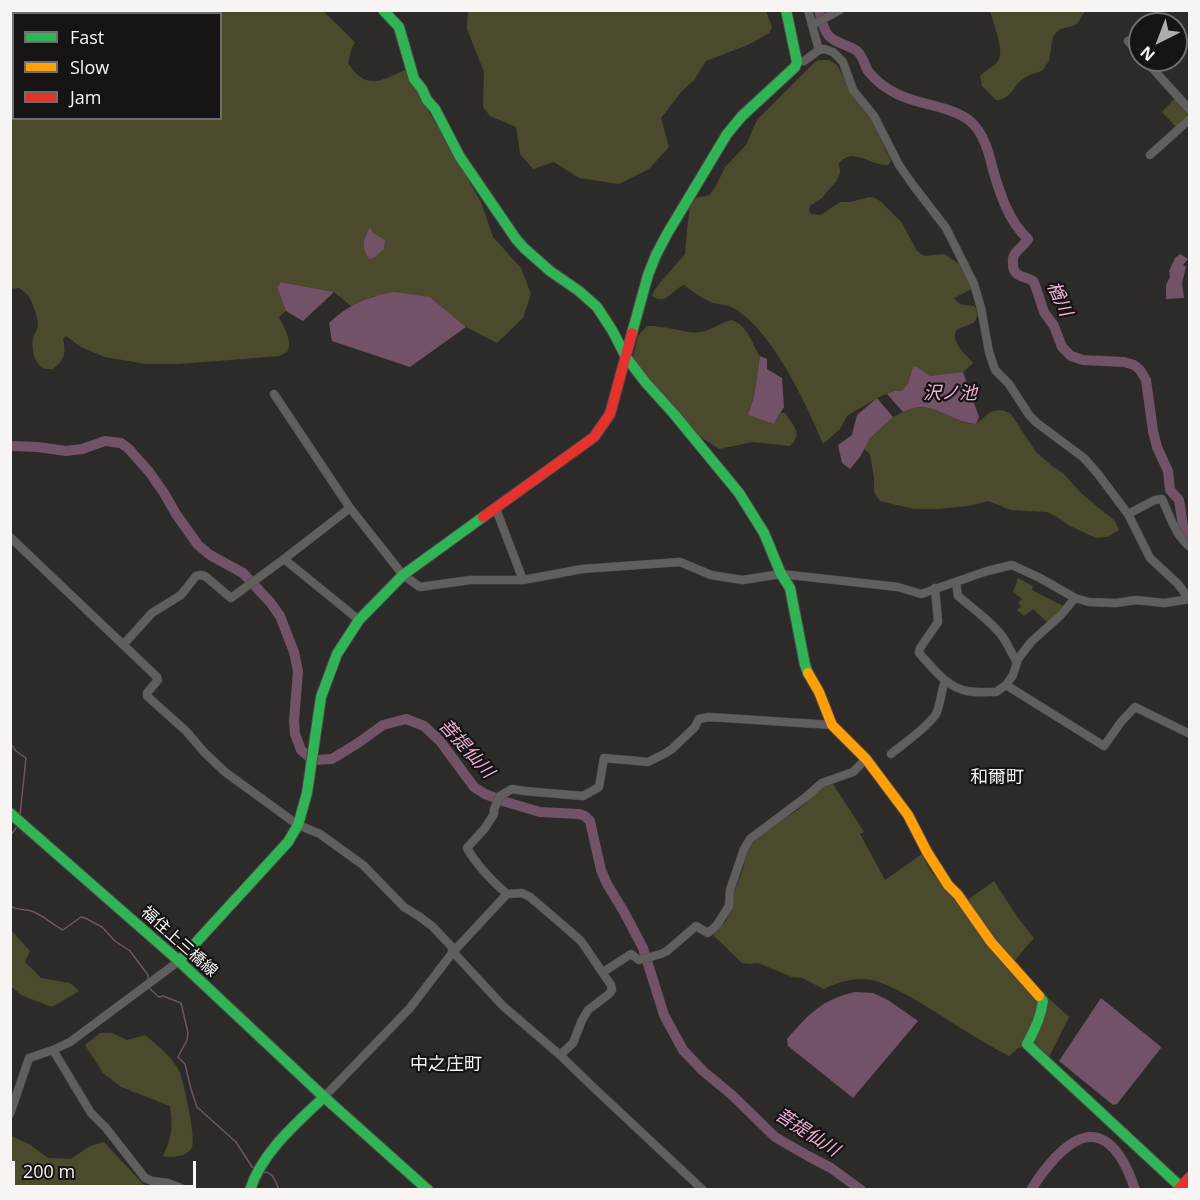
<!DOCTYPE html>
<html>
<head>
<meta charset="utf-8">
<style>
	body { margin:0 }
	#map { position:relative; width:1200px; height:1200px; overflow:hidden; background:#2d2b2a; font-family:"Open Sans",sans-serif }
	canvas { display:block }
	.frame { position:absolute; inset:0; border:12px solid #f7f4f3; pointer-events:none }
	.legend { position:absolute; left:12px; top:12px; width:210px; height:108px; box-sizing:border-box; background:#151313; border:2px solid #6f6d6d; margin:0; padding:8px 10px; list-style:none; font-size:18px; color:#f7f4f3 }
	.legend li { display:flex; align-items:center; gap:12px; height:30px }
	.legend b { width:30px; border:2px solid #6f6d6d }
	.north { position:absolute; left:1128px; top:12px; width:60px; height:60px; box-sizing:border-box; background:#151313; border:2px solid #6f6d6d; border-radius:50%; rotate:222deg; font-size:16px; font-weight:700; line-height:24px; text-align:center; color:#f7f4f3 }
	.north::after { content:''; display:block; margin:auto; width:21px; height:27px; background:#b0aead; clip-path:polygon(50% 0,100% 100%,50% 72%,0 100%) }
	.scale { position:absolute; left:12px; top:1161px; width:184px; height:27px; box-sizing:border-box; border:3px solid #f7f4f3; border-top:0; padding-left:8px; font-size:18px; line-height:21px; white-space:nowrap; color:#f7f4f3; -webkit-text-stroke:4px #151313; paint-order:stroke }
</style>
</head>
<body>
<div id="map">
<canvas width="1200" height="1200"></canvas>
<div class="frame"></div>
<ul class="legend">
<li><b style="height:8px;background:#30b455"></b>Fast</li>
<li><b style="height:8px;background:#ff9f0a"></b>Slow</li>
<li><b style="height:8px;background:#e5322d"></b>Jam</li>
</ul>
<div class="north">N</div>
<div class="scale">200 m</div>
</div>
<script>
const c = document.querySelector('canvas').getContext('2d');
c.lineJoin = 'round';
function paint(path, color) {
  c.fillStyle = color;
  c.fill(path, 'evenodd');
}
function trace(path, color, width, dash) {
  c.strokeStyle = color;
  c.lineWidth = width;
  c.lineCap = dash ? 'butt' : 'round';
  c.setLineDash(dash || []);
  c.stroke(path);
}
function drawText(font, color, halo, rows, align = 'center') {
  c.font = font + ' "Open Sans","Noto Sans JP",sans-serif';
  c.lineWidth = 4.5;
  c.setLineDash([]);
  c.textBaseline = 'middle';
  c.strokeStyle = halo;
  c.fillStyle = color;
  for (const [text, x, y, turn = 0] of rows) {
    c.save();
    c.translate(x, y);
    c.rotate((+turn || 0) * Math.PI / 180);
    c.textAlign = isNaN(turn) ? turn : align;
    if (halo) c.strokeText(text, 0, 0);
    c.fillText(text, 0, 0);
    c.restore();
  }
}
const green = new Path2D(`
	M10 11H323L355 42 351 50 348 63C366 91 381 81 405 70L481 202 493 237 521 268 531 294 523 318 497 343 466 327 430 297 374 296 352 307 334 292 281 282 277 287 286 311 279 317C284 327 292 340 288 351L280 356 179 364H146L105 357 81 347 66 336 63 339C66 354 65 359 53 369 36 372 31 352 33 339 34 334 38 329 38 325 39 320 32 302 29 297 27 293 22 291 19 288L11 289ZM14 14H220V118H14Z
	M468 11H766L772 27 769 33 750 44 706 61 694 80 682 91 661 118 669 147 649 169 619 184 579 178 554 162 533 169 520 154 516 127 490 116 483 107 484 72 467 29Z
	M990 11V10L1085 11 1077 24 1073 26 1060 29 1053 36 1049 61 1042 71C1034 73 1025 76 1019 82 1012 90 1009 100 996 100L982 86 980 76C985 70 995 67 999 59 1004 49 993 22 990 11Z
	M819 60H829L837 65 856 100 871 118 891 161 888 165C871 167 855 146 839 163L840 173 837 180 822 198 810 206 809 211 811 214 821 215 840 202H850L869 197 875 198 880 201 902 223 917 251 921 254 925 256 944 254 959 264 972 289 954 298C959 306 967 305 975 306 987 336 943 317 958 345 961 351 968 357 973 363L963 372 930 376 916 366 913 367 908 383 902 391H894L877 398 847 416 840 429 823 444C806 403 774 335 737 310 730 305 719 305 711 302 701 298 692 291 684 285 671 290 667 306 652 296L653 292 659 284 685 254 687 230 690 206 696 198 709 195 712 192 717 184 725 167 746 145 757 120 815 62Z
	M1176 97 1189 112V118L1178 129 1162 112Z
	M732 320C749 327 751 343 760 356L754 397 748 415 774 424 781 413H785C794 426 803 434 790 446L752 442 719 449 693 432 632 361 638 336 647 326C652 326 657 326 661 327 675 328 687 334 700 332 711 331 721 322 732 320Z
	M911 408C919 408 928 407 936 410 952 415 958 424 976 424L989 413 993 411 1002 410 1011 414 1036 452 1052 466 1064 474 1081 493 1100 509 1115 521 1119 530 1107 537 1096 538 1070 526 1057 517 1047 512 1011 510 988 501 969 506 938 509H914L880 501 874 492V478L870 454 864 449 870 438 893 417Z
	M1018 578 1033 586 1032 590 1067 608 1049 624 1033 609 1024 616 1017 610 1021 606 1018 603 1022 599 1013 592Z
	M833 784 864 832 860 834 885 880 922 854 930 870 959 906 994 881 1018 918 1034 938 1014 961 1030 981 1069 1017 1044 1067 1022 1047 1018 1048 1009 1056C976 1039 946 1018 914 999 901 992 888 984 872 980 856 977 838 982 824 989L802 978 792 977 758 963 749 964 742 963 713 935 727 920 729 906 744 866 745 857 750 846 760 835 799 809 823 787Z
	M11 930 30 951 25 962 41 978 70 983 79 991 54 1006H49L21 995 11 986Z
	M100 1033H112L127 1040 145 1035C158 1046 173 1057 180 1073 184 1084 196 1138 192 1147 188 1157 171 1158 163 1156 172 1137 173 1127 170 1106L121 1087 103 1073 85 1045Z
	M11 1136 29 1144 48 1158 71 1159 90 1146 104 1142 144 1185 150 1189H11Z`);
const water = new Path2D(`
	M370 227 373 233 385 240 384 249 375 257 369 259C361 244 363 242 370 227Z
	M1180 254 1188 259 1183 265 1186 267 1182 283 1184 298 1166 299V285L1170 277 1169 271 1175 258Z
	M281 282 334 292 303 321 286 311 277 287Z
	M394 292 430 297 466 327 410 367 332 341 329 323C347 305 370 296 394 292Z
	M760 356 767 359V369L782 378 784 407 774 424 748 415 754 397Z
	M916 366 930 376 963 372 979 417 976 424C949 423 933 397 903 412L887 394 894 391H902L908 383 913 367Z
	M877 398 893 417 870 438 860 457 850 469 842 463 838 445 852 435 857 415Z
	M855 992 873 993 888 1000 918 1021 853 1098 788 1046 787 1039C808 1015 822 999 855 992Z
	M1101 998 1160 1046 1161 1048 1117 1104 1113 1105 1059 1061Z`);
const stream = new Path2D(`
	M10 743 16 751 26 758 20 815
	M10 836 16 828
	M10 906C17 911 26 908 34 912 44 916 53 925 63 930L81 917 85 918 102 927 115 941 130 951 148 975V979
	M148 987 159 997 163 996 181 1003 188 1033 187 1040 178 1057 185 1064 191 1089 197 1107 236 1142 252 1167 254 1168
	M264 1172C273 1172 276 1182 279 1190`);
const river = new Path2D(`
	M819 10C821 18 823 30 829 36 835 43 849 45 857 51 863 56 864 64 868 71 875 80 887 89 897 94 918 105 952 106 970 121 984 133 989 153 993 170 1000 194 1009 222 1028 239 1023 248 1011 252 1013 263 1013 267 1013 270 1016 273 1021 278 1028 277 1034 282L1044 312 1054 326 1062 347 1071 356 1083 360 1124 362 1134 365 1140 370 1146 380 1153 431 1157 447 1168 471 1170 490 1179 500 1184 532 1190 542
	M10 446 38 447 66 451 82 449 105 441 121 443 129 449 150 473 164 493 176 514 198 545 210 555 243 573 270 602 280 616 294 652 298 671 294 721 295 734 301 750 308 756 316 760 332 759 358 743 383 725 406 719 424 726 440 741 474 787 485 794 506 802 540 812 579 814 585 816 590 821 601 870 607 884 624 912 643 948 664 1015 683 1050 703 1071 732 1095 775 1137 808 1156 831 1168 861 1190
	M1031 1190C1042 1172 1066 1139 1089 1137 1114 1135 1129 1170 1135 1190`);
const street = new Path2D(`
	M808 10 819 50
	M812 25 840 10
	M1128 41 1140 54
	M1145 60 1190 110
	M797 62 804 61 819 50 824 49 833 52 843 62 853 90 874 116 899 165 913 185 946 228 974 284 981 308 989 352 995 370 1009 384 1029 415 1037 423 1084 458 1098 474 1128 514 1155 500 1162 499C1170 516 1175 535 1190 547
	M1150 155 1190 119
	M274 394 350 508 403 575 420 587 470 580H523L582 569 680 562 711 575 743 580 781 574 898 587 921 594 987 571 1012 565 1040 578 1075 598 1089 602 1116 603 1136 600 1164 603 1190 599
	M496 509 523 580
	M1128 514 1150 558 1178 584 1190 600
	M10 537 157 677 158 680 147 693V696L186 731 204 752 225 772 298 825 320 834 363 865 404 907 420 917 432 926 451 946 453 952 503 1006 560 1055 593 1087 703 1190
	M284 559 359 620
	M956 583 958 596C972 608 992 622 1002 636 1008 644 1011 653 1017 662
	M935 588 938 622 920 648 919 653C933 668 946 687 967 691 976 693 987 692 996 692L1006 685 1013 675 1018 659 1031 642 1061 615 1075 598
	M123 645 152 613 181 595 196 576 200 575 205 576 231 598 284 559 350 508
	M1006 685 1104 746 1121 722 1135 707 1190 734
	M891 754C903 744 928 727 936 714 940 707 941 691 945 681
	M507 894C491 880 477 866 467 848L485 828 494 814V809L500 796 512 789 524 791 583 796 599 787 604 758 648 762 664 754 672 749 695 727 699 719 709 717 832 725
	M603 972 631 954 639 960 661 954 667 951 696 926 708 933 717 925 729 906 730 890 744 849 750 839 806 797 822 783 853 772 866 759
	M53 1050 91 1113 106 1128 145 1178 152 1181 168 1183 186 1190
	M324 1097 410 1008 453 952 507 894 522 893 530 897 557 920 581 941 611 985 612 990 609 994 588 1010 582 1020 573 1043 560 1055
	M10 1114 29 1058 53 1050 70 1042 179 961`);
const fast = new Path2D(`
	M383 10 399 27 414 79 422 89 427 100 435 109 460 157 516 239 524 248 550 271 579 291 597 307 612 330 626 357 646 383 674 414 739 493 764 533 781 574 790 588 805 665 808 673
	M632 333 648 275 656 255 667 234 727 134 742 116 795 67 797 62 786 10
	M10 813 179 961 324 1097 428 1190
	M179 961 288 842 298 825 307 793 321 697 337 654 359 620 403 575 483 517
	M1039 996 1043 1001C1041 1017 1035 1030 1027 1044L1184 1190
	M250 1190C262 1152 296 1124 324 1097`);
const slow = new Path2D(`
	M808 673 819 692 832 725 866 759 908 815 927 852 948 885 958 895 991 942 1039 996`);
const jam = new Path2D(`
	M483 517 594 437 610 414 632 333
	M1178 1190 1190 1177`);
const streetNames = [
	["福住上三橋線",179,942,42]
];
const waterNames = [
	["楢川",1059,299,66],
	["沢ノ池",950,394],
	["菩提仙川",466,749,48],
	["菩提仙川",807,1133,33]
];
const neighbourhoodNames = [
	["和爾町",997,778],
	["中之庄町",446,1065]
];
paint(green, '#4c4a2c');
paint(water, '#725266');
trace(stream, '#725266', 1.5);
trace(river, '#725266', 10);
trace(street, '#4b4948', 9);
trace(fast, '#4b4948', 12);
trace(slow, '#4b4948', 12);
trace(jam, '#4b4948', 12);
trace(street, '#615f5e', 8);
trace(fast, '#30b455', 10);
trace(slow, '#ff9f0a', 10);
trace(jam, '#e5322d', 10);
drawText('16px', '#f7f4f3', '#151313', streetNames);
drawText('italic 18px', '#eeb0d7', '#151313', waterNames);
drawText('18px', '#f7f4f3', '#151313', neighbourhoodNames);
</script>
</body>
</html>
